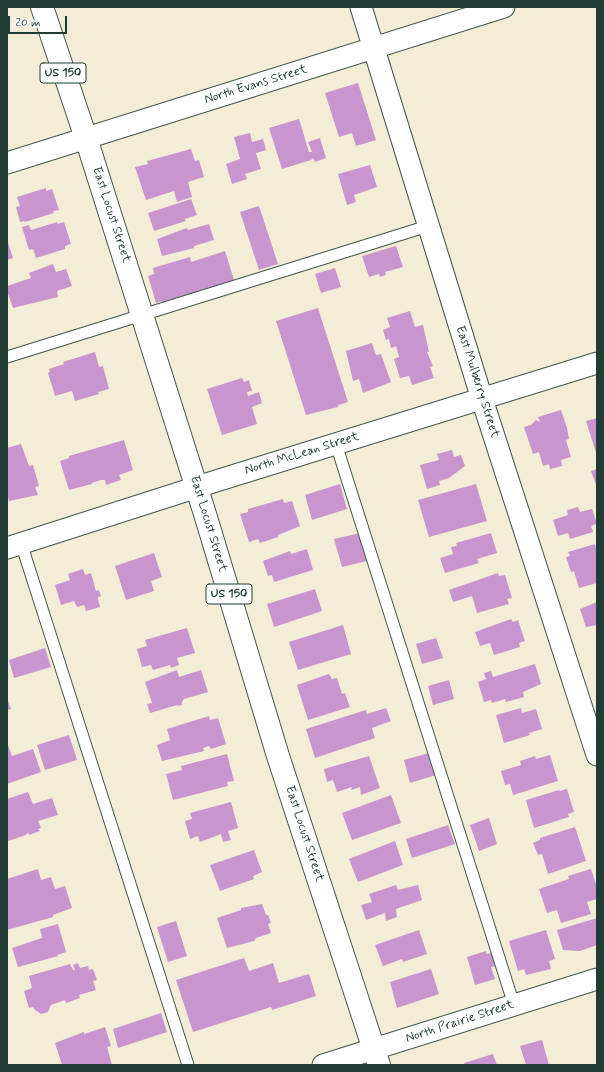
<!DOCTYPE html>
<html>
<head>
<meta charset="utf-8">
<style>
	body { margin:0 }
	#map { position:relative; width:604px; height:1072px; overflow:hidden; background:#f3ecd6; font-family:Mynerve,sans-serif }
	canvas { display:block }
	.frame { position:absolute; inset:0; border:8px solid #1f3d34; pointer-events:none }
	.scale { position:absolute; left:8px; top:16px; width:59px; height:18px; box-sizing:border-box; border:2px solid #1f3d34; border-top:0; padding-left:5px; font-size:12px; line-height:14px; white-space:nowrap; color:#1f3d34; -webkit-text-stroke:3px #fff; paint-order:stroke }
</style>
</head>
<body>
<div id="map">
<canvas width="604" height="1072"></canvas>
<div class="frame"></div>
<div class="scale">20 m</div>
</div>
<script>
const c = document.querySelector('canvas').getContext('2d');
c.lineJoin = 'round';
function paint(path, color) {
  c.fillStyle = color;
  c.fill(path, 'evenodd');
}
function trace(path, color, width, dash) {
  c.strokeStyle = color;
  c.lineWidth = width;
  c.lineCap = dash ? 'butt' : 'round';
  c.setLineDash(dash || []);
  c.stroke(path);
}
function drawText(font, color, halo, rows, align = 'center') {
  c.font = font + ' Mynerve,sans-serif';
  c.lineWidth = 4;
  c.setLineDash([]);
  c.textBaseline = 'middle';
  c.strokeStyle = halo;
  c.fillStyle = color;
  for (const [text, x, y, turn = 0] of rows) {
    c.save();
    c.translate(x, y);
    c.rotate((+turn || 0) * Math.PI / 180);
    c.textAlign = isNaN(turn) ? turn : align;
    if (halo) c.strokeText(text, 0, 0);
    c.fillText(text, 0, 0);
    c.restore();
  }
}
const building = new Path2D(`
	M358 83 376 140 356 146 352 133 339 137 325 93Z
	M299 119 309 152H312L308 142 320 138 326 158 315 162 313 158 311 160 282 169 269 128Z
	M250 133 252 142 263 139 266 150 256 153 261 169 245 174 247 179 232 184 226 164 240 159 234 137Z
	M191 149 195 161 199 160 204 177 188 182 192 197 177 202 174 191 146 200 135 167 148 164 147 161Z
	M370 165 377 187 354 195 356 202 347 205 338 174Z
	M46 188V191L52 189 59 210 53 211 54 213 25 222 24 221 20 222 16 207 20 206 17 197Z
	M191 199 197 215 185 219 186 221 154 231 148 213Z
	M259 206 278 264 259 270 240 212Z
	M57 222 58 224 64 222 71 244 65 246V249L36 258 33 249 29 250 22 227 29 225 31 230Z
	M209 224 214 240 194 246V248L162 256 157 239 187 228 188 230Z
	M7 239 13 258 7 260Z
	M396 246 403 267 385 272 386 275 380 277 379 274 369 277 362 256Z
	M225 251 234 280 162 302V301L156 303 148 276 154 274 153 268 190 257 191 262Z
	M53 264 56 272 66 269 72 286 57 291 58 297 13 308 7 291V286L31 278 29 273Z
	M335 268 341 287 321 293 315 274Z
	M318 308 348 402 338 405V407L306 415 276 321Z
	M410 311 415 327 423 325 429 352H427L433 366 430 367 434 378 412 385 409 376 400 378 394 359 399 357 396 346 391 348 389 339 386 340 383 330 390 327 387 318Z
	M372 343 376 355 381 354 391 382 363 393 359 379 353 381 346 351Z
	M95 352 99 367 103 366 109 389 98 392 99 394 75 401 72 391 55 396 48 373 50 372 49 369 64 364 63 362Z
	M242 378 244 382 249 380 252 391 247 392 248 396 259 392 262 403 252 407 257 424 222 435 207 389Z
	M561 410 567 428 569 439 566 440 571 457 561 460 562 466 550 469 549 464 543 466 539 452 533 454 524 427 531 425 536 420 540 422 538 417Z
	M597 418V456L586 421Z
	M124 440 133 470 119 475 121 480 106 485 105 480H101L92 483V484L69 490 60 461 69 458V456Z
	M21 444 29 466 33 465 39 486 35 487 38 495 9 501 7 494V448Z
	M452 450 454 457 461 455 465 466 449 478 439 481 440 485 427 489 420 465 439 460 437 454Z
	M597 469V488L591 471Z
	M340 484 347 509 312 520 305 495Z
	M476 484 487 521 429 537 418 500Z
	M283 499 284 503 292 501 300 526 278 535V537L260 543 258 539 249 542 240 514 248 512V509Z
	M578 507 580 512 592 509 597 524 591 526 593 532 570 539 568 533 558 536 553 520 568 515 567 510Z
	M360 533 367 561 342 567 334 539Z
	M491 533 497 553 477 559 479 563 445 573 440 558 453 554 451 547 457 546 456 543Z
	M595 544 597 551V583L579 588 574 571 571 572 566 557 570 556 568 552Z
	M307 549 313 570 274 582 272 575 268 576 263 561 290 551 291 554Z
	M154 553 162 577 151 581 154 591 126 600 115 566Z
	M83 569 85 575 91 573 96 591 99 590 101 596 98 597V599L100 607 86 611 84 605 77 607 74 601 61 605 55 585 70 580 68 574Z
	M498 573 499 576 505 575 512 598 507 599 509 604 477 613 472 596 453 602 449 590Z
	M315 589 322 611 274 627 267 604Z
	M597 602V625L586 627 580 609Z
	M511 619 513 622 518 620 525 641 519 643 520 647 494 655 490 643 480 646 475 632Z
	M343 625 351 654 298 670 289 642Z
	M187 628 195 653 177 658 179 665 171 668 170 665 153 670 151 665 142 667 137 649 147 646 145 640Z
	M436 638 443 658 422 664 416 644Z
	M45 648 51 667 14 678 9 660Z
	M535 664 541 684 523 692 524 697 506 702 505 699 492 703 491 700 484 702 478 682 486 679 484 673 491 671 493 677Z
	M177 670 179 677 201 670 208 692 184 699 182 702V705L177 706V705L150 713 147 704 152 703 145 682Z
	M329 674 332 679 337 678 342 694 345 693 350 707 308 720 297 685Z
	M449 680 454 699 433 705 428 686Z
	M7 698 11 709 7 710Z
	M386 708 391 721 372 728 375 738 315 758 306 729 366 710 367 714Z
	M521 708 522 713 536 709 542 729 529 733 530 735 504 743 496 715Z
	M209 716 210 720 218 718 226 744 211 749 209 746 203 748 204 751 162 761 157 745 170 740 167 729Z
	M69 735 77 760 45 770 37 745Z
	M8 745 12 756 33 749 41 772 7 784Z
	M429 753 436 775 410 783 404 760Z
	M227 754 234 781 227 782 228 786 173 800 166 774 182 770 181 766Z
	M550 755 558 781 513 795 510 784 505 785 501 771 521 765 520 761 535 756 536 759Z
	M369 756 380 788 361 795 360 787 351 790 352 787 337 792 333 780 327 782 324 769Z
	M567 789 574 812 568 814 569 817 534 828 526 800 559 790 560 791Z
	M28 792 33 804 52 798 58 815 38 821 41 828 38 829 40 831 29 835 28 832 26 835 8 841 7 799Z
	M391 795 401 823 352 840 342 813Z
	M231 802 238 828 228 831 231 840 223 842 221 834 200 842 198 836 190 839 185 821 192 819 190 813Z
	M489 818 497 844 479 851 470 825Z
	M448 825 455 844 412 858 406 839Z
	M575 827 586 861 548 874 542 854 538 855 533 843 540 840V838Z
	M395 841 403 865 358 882 349 859Z
	M254 850 262 872 253 876 254 879 220 891 210 865Z
	M38 869 41 880 51 877 55 889 65 886 72 908 53 915V917L7 930V879Z
	M591 869 597 887V899L587 902 591 914 561 923 557 910 547 913 539 889 569 879 568 876Z
	M396 885 398 890 418 885 422 900 396 909 397 917 386 921 385 913 366 920 361 905 372 902 369 894Z
	M262 904 266 915H268L271 923 268 924 271 933 256 938 254 941 227 948 217 918 241 910V908Z
	M597 918V945L580 951 563 950 557 930Z
	M176 921 187 956 168 962 157 927Z
	M58 924 66 952 57 955 58 956 18 967 12 948 42 938 40 929Z
	M419 930 427 954 403 962 402 959 383 966 375 945Z
	M546 930 555 959 549 961 551 969 526 975 524 969 518 971 509 941Z
	M486 951V954L491 953 496 966 491 967 495 979 475 985 467 957Z
	M244 958 249 971 273 963 279 983 309 974 316 996 272 1010 271 1007 193 1032 176 980Z
	M78 963 80 968 88 966 89 970 93 969 97 980 93 981 96 990 79 995 80 998 66 1003 65 1000 51 1005 48 1012 41 1014 35 1010 33 1007 29 1008 24 991 32 988 29 976 70 964 73 970H75L73 965Z
	M431 969 439 994 397 1008 390 982Z
	M161 1013 167 1032 118 1048 113 1029Z
	M105 1027 111 1046 107 1047 112 1065H62L55 1043 84 1032V1034Z
	M542 1040 549 1065H526L520 1046Z
	M493 1054 497 1065H465L464 1063Z`);
const service = new Path2D(`
	M7 357 428 226
	M336 444 514 1005
	M21 543 188 1065`);
const minor = new Path2D(`
	M361 7 482 399 597 755
	M7 163 504 7
	M7 548 216 481 597 363
	M323 1065 597 979`);
const primary = new Path2D(`
	M42 7 86 138 205 514 278 756 379 1065`);
const shields = [
	[63,73,46],
	[229,594,46]
];
const shieldNames = [
	["US 150",63,73],
	["US 150",229,594]
];
const streetNames = [
	["North Evans Street",256,85,-17],
	["East Locust Street",111,215,72],
	["East Mulberry Street",477,382,72],
	["North McLean Street",302,454,-17],
	["East Locust Street",208,524,73],
	["East Locust Street",304,834,72],
	["North Prairie Street",460,1022,-18]
];
paint(building, '#c995cf');
trace(service, '#3f574c', 13);
trace(minor, '#3f574c', 23);
trace(primary, '#3f574c', 24);
trace(service, '#fff', 11);
trace(minor, '#fff', 21);
trace(primary, '#fff', 22);
for (const [x, y, w] of shields) {
  const box = new Path2D();
  box.roundRect(x - w / 2, y - 10, w, 20, 3);
  c.fillStyle = '#fff';
  c.fill(box);
  trace(box, '#1f3d34', 1);
}
drawText('bold 12px', '#1f3d34', null, shieldNames);
drawText('13px', '#1f3d34', '#fff', streetNames);
</script>
</body>
</html>
